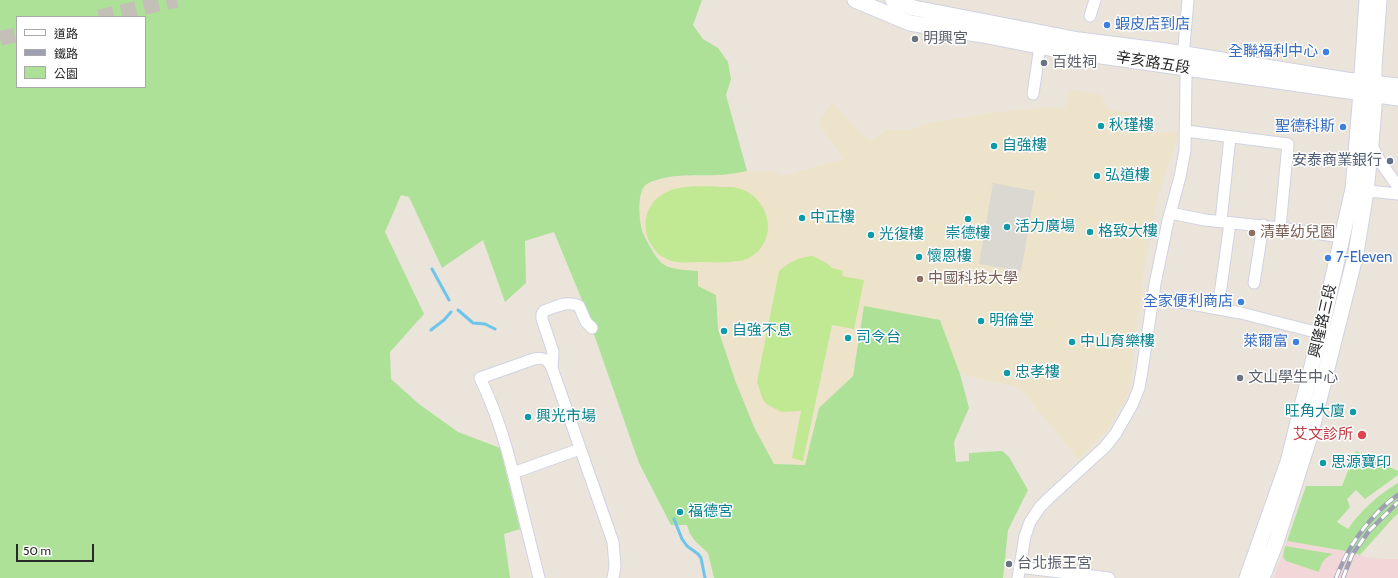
<!DOCTYPE html>
<html>
<head>
<meta charset="utf-8">
<style>
	body { margin:0 }
	#map { position:relative; width:1398px; height:578px; overflow:hidden; background:#ebe4da; font-family:Cabin,"Noto Sans TC",sans-serif }
	canvas { display:block }
	.legend { position:absolute; left:16px; top:16px; width:130px; height:72px; box-sizing:border-box; background:#fff; border:1px solid #a9a9a9; margin:0; padding:5px 7px; list-style:none; font-size:12px; color:#292929 }
	.legend li { display:flex; align-items:center; gap:8px; height:20px }
	.legend b { width:20px; border:1px solid #a9a9a9 }
	.scale { position:absolute; left:16px; top:544px; width:78px; height:18px; box-sizing:border-box; border:2px solid #292929; border-top:0; padding-left:5px; font-size:12px; line-height:14px; white-space:nowrap; color:#292929; -webkit-text-stroke:3px #fff; paint-order:stroke }
</style>
</head>
<body>
<div id="map">
<canvas width="1398" height="578"></canvas>
<ul class="legend">
<li><b style="height:5px;background:#fff"></b>道路</li>
<li><b style="height:5px;background:#9da0b3"></b>鐵路</li>
<li><b style="height:11px;background:#ade197"></b>公園</li>
</ul>
<div class="scale">50 m</div>
</div>
<script>
const c = document.querySelector('canvas').getContext('2d');
c.lineJoin = 'round';
function paint(path, color) {
  c.fillStyle = color;
  c.fill(path, 'evenodd');
}
function trace(path, color, width, dash) {
  c.strokeStyle = color;
  c.lineWidth = width;
  c.lineCap = dash ? 'butt' : 'round';
  c.setLineDash(dash || []);
  c.stroke(path);
}
function drawText(font, color, halo, rows, align = 'center') {
  c.font = font + ' Cabin,"Noto Sans TC",sans-serif';
  c.lineWidth = 3;
  c.setLineDash([]);
  c.textBaseline = 'middle';
  c.strokeStyle = halo;
  c.fillStyle = color;
  for (const [text, x, y, turn = 0] of rows) {
    c.save();
    c.translate(x, y);
    c.rotate((+turn || 0) * Math.PI / 180);
    c.textAlign = isNaN(turn) ? turn : align;
    if (halo) c.strokeText(text, 0, 0);
    c.fillText(text, 0, 0);
    c.restore();
  }
}
const education = new Path2D(`
	M1070 90 1101 94 1107 109 1142 115 1146 133 1179 132 1158 197 1144 269 1129 393 1107 430 1078 459 1020 388 960 374 940 320 864 307 853 376 819 408 805 465H774L754 427 735 380 718 329 716 295 698 286V271L679 270 663 264 656 255 643 233 639 216 640 192 645 185 667 177 718 175 747 171 778 172 779 175 794 174 796 172 844 159 818 123 832 102 866 138 871 140 887 130H909L929 123 999 112 1049 107 1065 108Z`);
const medical = new Path2D(`
	M1287 541 1351 552 1366 557 1384 559H1398V578H1274Z`);
const green = new Path2D(`
	M0 0H702L693 25 703 39 718 48 728 62 731 79 726 95 747 171C737 173 726 175 716 175 693 176 668 173 647 184 636 190 639 223 643 233 646 240 656 259 663 264 671 270 688 270 698 271V286L716 295 718 329 735 380 754 427 774 464 805 465 819 408 853 376 864 306 940 320 960 374 969 408 954 442 956 462 969 461V453L1002 451 1009 457 1028 490 1008 530 1003 578H714L708 553 695 541 690 534 687 525H671L639 463 582 300 554 232 525 241 526 283 505 302 483 240 442 268 409 197 401 195 385 232 424 314 390 352 391 379 419 404 458 432 500 448 520 529 504 534 510 578H0ZM17 17H145V87H17Z
	M1356 451 1398 471V475L1365 499 1356 490 1347 499 1350 507 1337 522 1348 529C1361 510 1378 495 1398 483V514L1394 517 1360 555 1351 552 1287 541 1306 486H1342Z
	M1285 546 1333 554C1324 558 1321 563 1319 572L1286 561 1283 557Z`);
const pitch = new Path2D(`
	M732 187C768 191 783 239 749 258 746 259 741 261 738 261 726 263 713 262 701 262 694 262 685 263 677 262 674 262 669 260 665 258 660 256 655 251 652 246 646 237 644 225 647 214 659 179 703 187 732 187Z
	M813 256 828 264 832 268 843 271 842 276 864 280 854 329 832 325 803 461 792 458 801 411 782 412 768 405 763 400 757 382 779 271C789 262 799 257 813 256Z`);
const plaza = new Path2D(`
	M993 183 1035 191 1021 271 979 264Z`);
const stream = new Path2D(`
	M432 269 449 300
	M458 310 473 323 485 324 495 329
	M431 330 444 320 451 312
	M674 519 682 539 687 546 698 554 701 558 705 578`);
const secondaryTunnel = new Path2D(`
	M99 17 177 0
	M0 38 17 35`);
const street = new Path2D(`
	M1090 16 1095 0
	M1033 94 1040 46
	M1186 131 1288 144 1280 228
	M1371 144 1380 161 1398 187
	M1359 190 1398 194
	M1170 213 1205 220 1280 228 1342 237
	M1221 221 1230 137
	M1254 283 1263 225
	M1153 297 1241 313 1327 335
	M1218 309 1230 223
	M552 368 553 352 542 319V314L544 311C556 307 568 300 579 306L586 322 592 328
	M580 449 513 473C505 440 495 409 480 378L534 359C543 357 548 359 552 368L613 542 615 566 613 578
	M513 473 539 578
	M1019 567 1109 578
	M1018 578 1025 536 1030 522 1040 507 1049 498 1105 447 1116 433 1132 405 1139 388 1142 371 1155 284 1168 221 1180 177 1185 150 1186 76 1184 46 1188 0`);
const secondary = new Path2D(`
	M855 0 910 23 983 35 1059 50 1398 98
	M893 0 914 8 1079 40 1166 51 1346 80 1398 86
	M1247 578 1288 462 1322 326 1353 189 1360 105 1367 0
	M1262 578 1276 542 1310 436 1356 253 1366 191 1371 144 1374 107V67L1379 0`);
const rail = new Path2D(`
	M1336 578C1346 552 1358 533 1377 513 1384 506 1390 500 1398 495
	M1343 578 1352 555 1369 531 1398 502`);
const markers = [
	[1107,25,4,"#3f7fe0"],
	[915,39,4,"#6b7280"],
	[1326,52,4,"#3f7fe0"],
	[1044,63,4,"#6b7280"],
	[1101,126,4,"#0f9aa8"],
	[1343,127,4,"#3f7fe0"],
	[994,146,4,"#0f9aa8"],
	[1390,161,4,"#5c6f8a"],
	[1097,176,4,"#0f9aa8"],
	[802,218,4,"#0f9aa8"],
	[968,219,4,"#0f9aa8"],
	[1007,227,4,"#0f9aa8"],
	[1090,232,4,"#0f9aa8"],
	[1252,233,4,"#8d6e63"],
	[871,235,4,"#0f9aa8"],
	[919,257,4,"#0f9aa8"],
	[1328,258,4,"#3f7fe0"],
	[920,279,4,"#8d6e63"],
	[1241,302,4,"#3f7fe0"],
	[981,321,4,"#0f9aa8"],
	[724,331,4,"#0f9aa8"],
	[848,338,4,"#0f9aa8"],
	[1072,342,4,"#0f9aa8"],
	[1296,342,4,"#3f7fe0"],
	[1007,373,4,"#0f9aa8"],
	[1240,378,4,"#6b7280"],
	[1353,412,4,"#0f9aa8"],
	[528,417,4,"#0f9aa8"],
	[1362,435,5,"#e0444e"],
	[1323,463,4,"#0f9aa8"],
	[680,512,4,"#0f9aa8"],
	[1009,564,4,"#6b7280"]
];
const shopNames = [
	["蝦皮店到店",1115,25,"left"],
	["全聯福利中心",1318,52],
	["聖德科斯",1335,127],
	["7-Eleven",1336,258,"left"],
	["全家便利商店",1233,302],
	["萊爾富",1288,342]
];
const worshipNames = [
	["明興宮",923,39],
	["百姓祠",1052,63],
	["文山學生中心",1248,378],
	["台北振王宮",1017,564]
];
const streetNames = [
	["辛亥路五段",1153,63,9],
	["興隆路三段",1323,321,-77]
];
const cultureNames = [
	["秋瑾樓",1109,126],
	["自強樓",1002,146],
	["弘道樓",1105,176],
	["中正樓",810,218],
	["活力廣場",1015,227],
	["格致大樓",1098,232],
	["崇德樓",968,234,"center"],
	["光復樓",879,235],
	["懷恩樓",927,257],
	["明倫堂",989,321],
	["自強不息",732,331],
	["司令台",856,338],
	["中山育樂樓",1080,342],
	["忠孝樓",1015,373],
	["旺角大廈",1345,412,"right"],
	["興光市場",536,417],
	["思源寶印",1331,463],
	["福德宮",688,512]
];
const serviceNames = [
	["安泰商業銀行",1382,161]
];
const educationNames = [
	["清華幼兒園",1260,233],
	["中國科技大學",928,279]
];
const healthNames = [
	["艾文診所",1353,435]
];
paint(education, '#ede3ca');
paint(medical, '#f2d7d8');
paint(green, '#ade197');
paint(pitch, '#c1e893');
paint(plaza, '#dbd7d1');
trace(stream, '#6ec5ec', 3);
trace(secondaryTunnel, '#c4bfb7', 15, [15, 8]);
trace(street, '#d0d2e2', 13);
trace(secondary, '#d0d2e2', 17);
trace(street, '#fff', 11);
trace(secondary, '#fff', 15);
trace(rail, '#9da0b3', 4.5);
trace(rail, '#fff', 3, [9]);
for (const [x, y, r, color] of markers) {
  const dot = new Path2D();
  dot.arc(x, y, r, 0, 2 * Math.PI);
  c.fillStyle = color;
  c.fill(dot);
  trace(dot, '#fff', 1.5);
}
drawText('15px', '#366cbe', '#fff', shopNames, 'right');
drawText('15px', '#5b616d', '#fff', worshipNames, 'left');
drawText('15px', '#292929', '#fff', streetNames);
drawText('15px', '#0d838f', '#fff', cultureNames, 'left');
drawText('15px', '#4e5e75', '#fff', serviceNames, 'right');
drawText('15px', '#785e54', '#fff', educationNames, 'left');
drawText('15px', '#be3a42', '#fff', healthNames, 'right');
</script>
</body>
</html>
